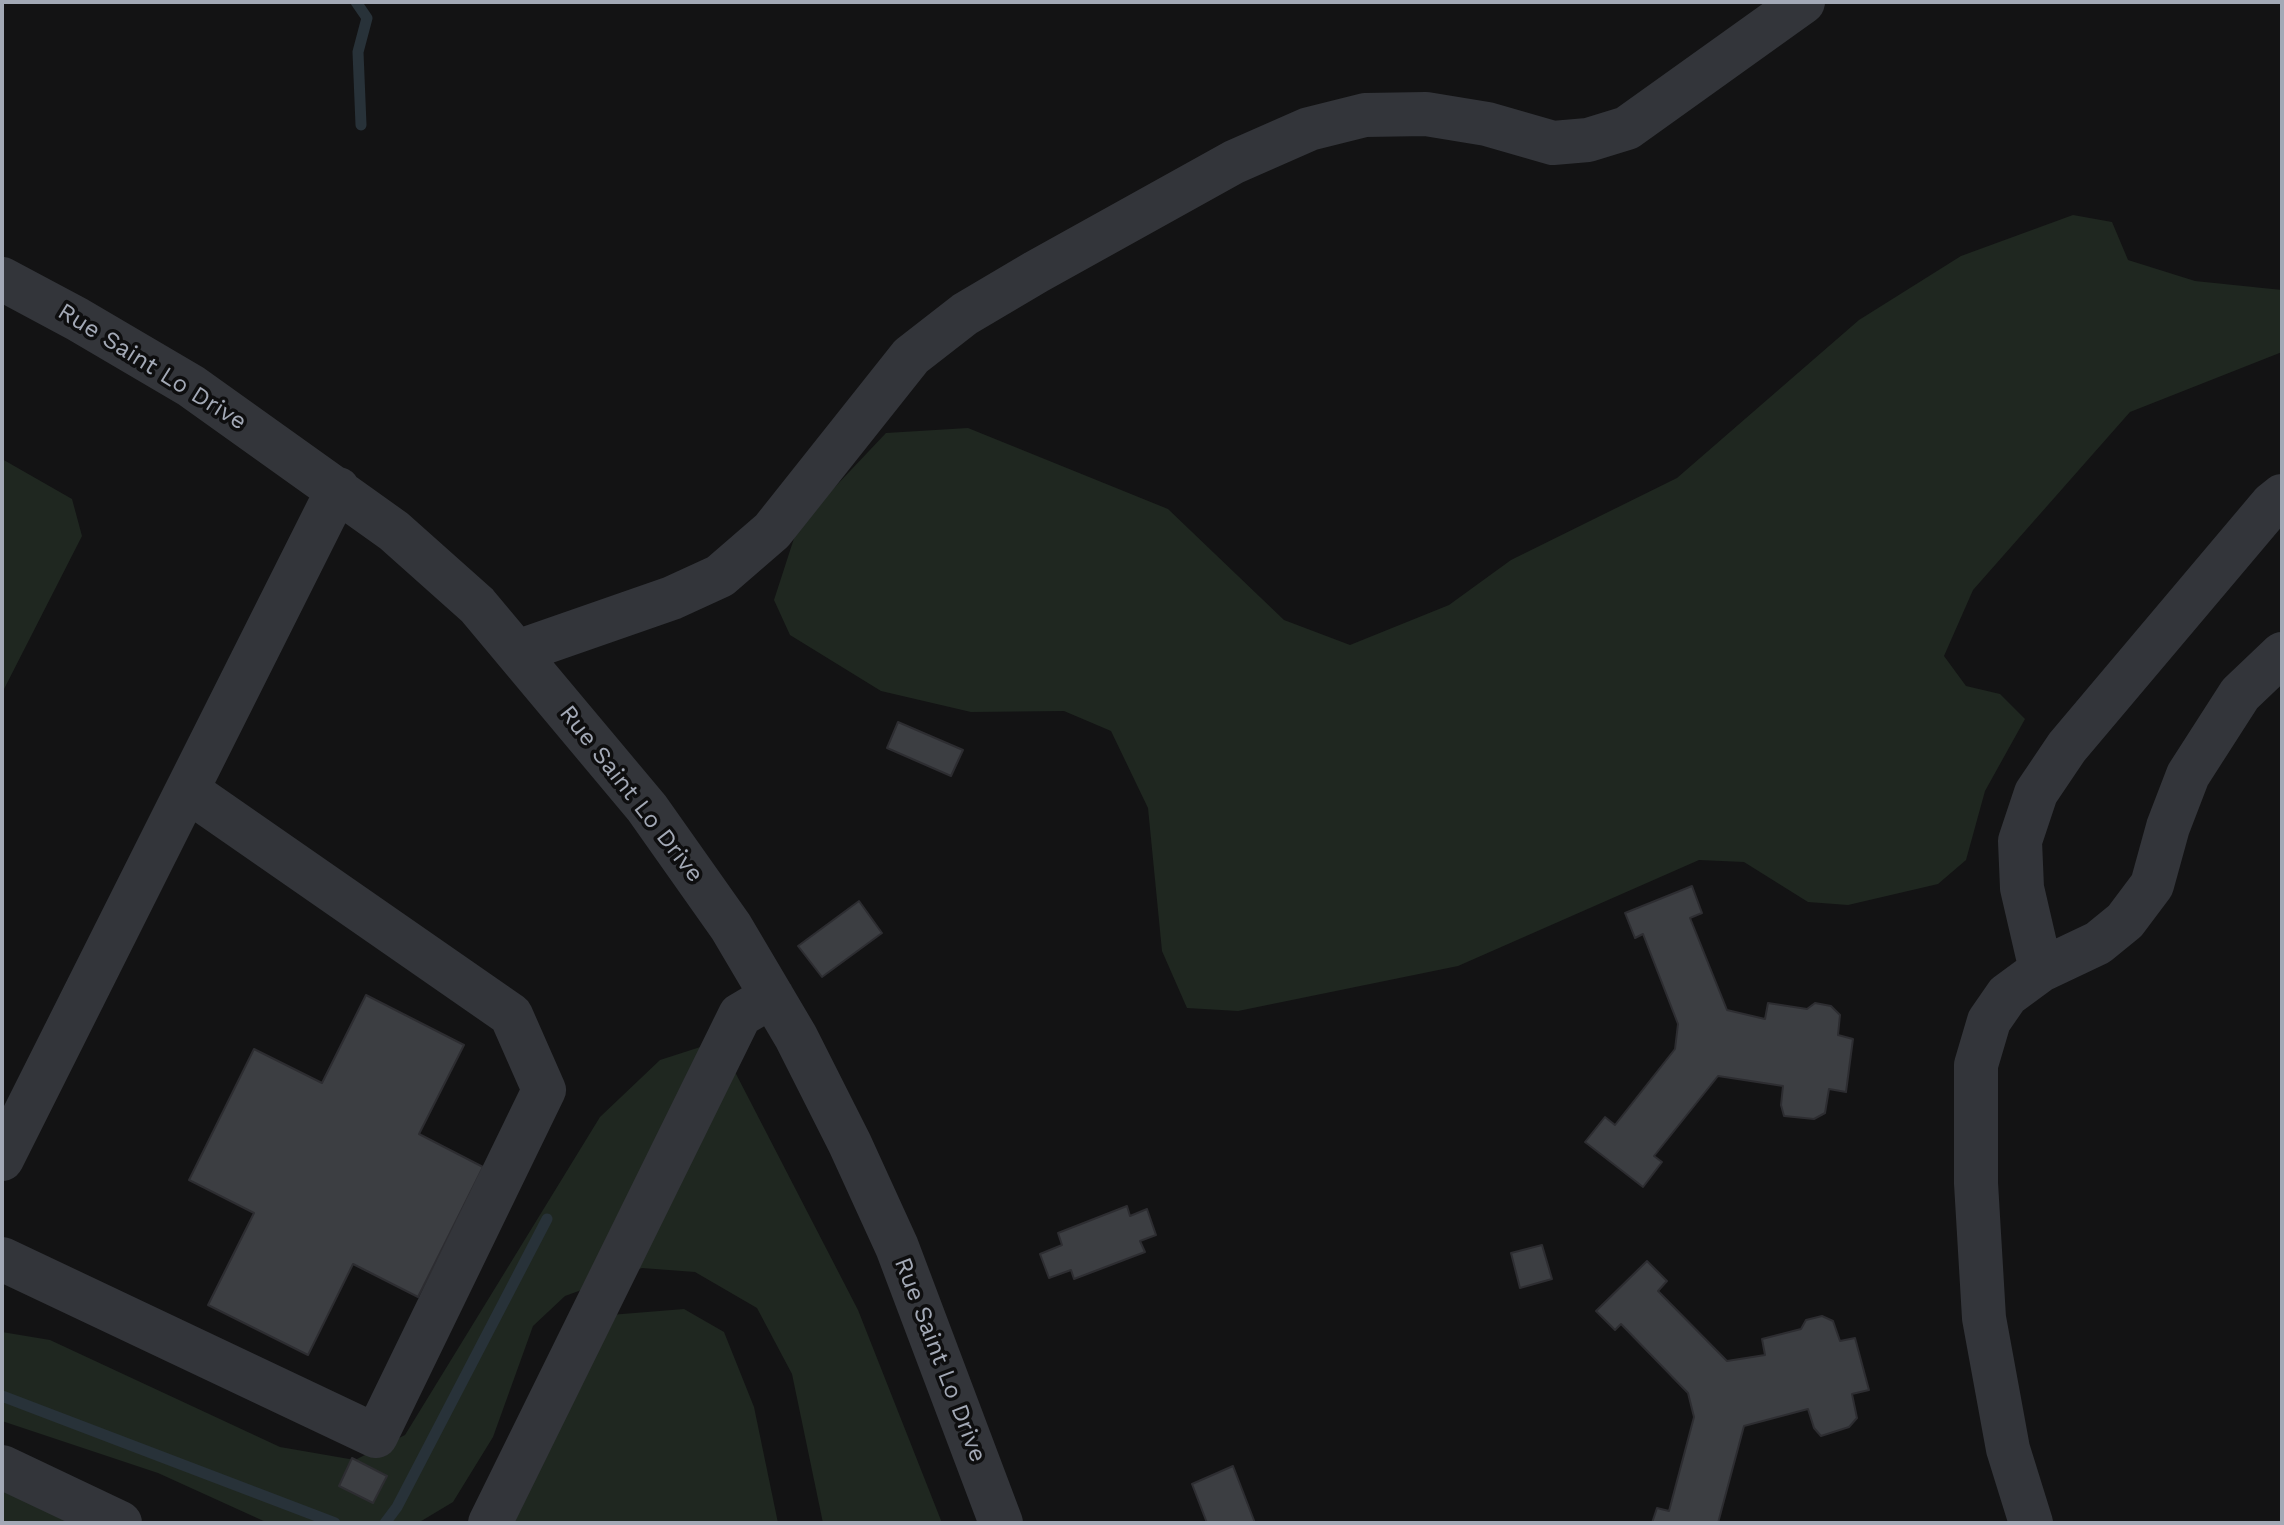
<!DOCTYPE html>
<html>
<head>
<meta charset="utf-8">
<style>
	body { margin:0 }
	#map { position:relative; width:2284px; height:1525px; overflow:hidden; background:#131314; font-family:"Work Sans",sans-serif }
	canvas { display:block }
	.frame { position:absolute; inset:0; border:4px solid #a3a9b6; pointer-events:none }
</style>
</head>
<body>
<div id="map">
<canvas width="2284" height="1525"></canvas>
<div class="frame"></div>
</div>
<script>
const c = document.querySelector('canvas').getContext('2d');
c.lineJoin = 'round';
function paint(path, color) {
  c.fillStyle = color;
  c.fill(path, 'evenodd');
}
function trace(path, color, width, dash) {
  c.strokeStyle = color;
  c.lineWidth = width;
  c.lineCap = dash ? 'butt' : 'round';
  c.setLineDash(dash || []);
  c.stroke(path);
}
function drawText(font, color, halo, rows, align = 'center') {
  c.font = font + ' "Work Sans",sans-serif';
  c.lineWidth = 7;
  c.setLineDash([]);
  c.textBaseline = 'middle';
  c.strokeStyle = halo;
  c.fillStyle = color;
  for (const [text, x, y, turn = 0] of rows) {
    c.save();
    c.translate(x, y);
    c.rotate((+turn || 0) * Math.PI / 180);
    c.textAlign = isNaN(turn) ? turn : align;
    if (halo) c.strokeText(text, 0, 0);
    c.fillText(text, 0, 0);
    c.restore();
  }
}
const green = new Path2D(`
	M2073 215 2112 222 2128 260 2195 281 2282 290V352L2130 412 1973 590 1944 656 1966 686 2000 694 2025 719 1985 791 1966 860 1938 884 1848 905 1808 902 1744 862 1699 860 1458 966 1238 1011 1187 1008 1162 951 1148 808 1111 731 1064 711 971 712 881 691 790 635 774 600 798 526 886 433 968 428 1168 509 1284 620 1350 645 1449 605 1511 560 1677 478 1859 320 1961 256Z
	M2 459 72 499 82 536 2 693Z
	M719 1041 858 1310 942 1523H823L792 1374 757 1308 695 1272 642 1268 565 1296 533 1326 493 1437 453 1502 418 1523H268L158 1473 2 1421V1332L50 1340 280 1447 355 1460 405 1435 600 1117 660 1060Z
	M684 1309 724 1332 754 1407 778 1523H484L610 1315Z
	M2 1474 134 1523H2Z`);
const stream = new Path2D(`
	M356 2 367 18 358 52 361 125
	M2 1396 335 1523
	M385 1523 397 1507 547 1219`);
const building = new Path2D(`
	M898 722 963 750 951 776 887 748Z
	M1692 886 1702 913 1690 918 1727 1010 1765 1019 1768 1003 1807 1009 1815 1003 1831 1006 1840 1015 1838 1035 1853 1039 1846 1092 1829 1089 1825 1113 1814 1119 1784 1116 1781 1105 1783 1086 1718 1076 1654 1156 1662 1162 1643 1187 1585 1142 1605 1117 1615 1125 1675 1049 1678 1024 1643 934 1635 938 1625 913Z
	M859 901 882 933 822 977 798 946Z
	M366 995 464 1045 419 1134 483 1167 418 1297 353 1264 308 1355 208 1305 254 1213 189 1180 254 1049 322 1083Z
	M1127 1206 1130 1216 1147 1209 1156 1235 1140 1241 1145 1252 1074 1279 1071 1270 1049 1278 1040 1254 1062 1245 1058 1233Z
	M1542 1245 1552 1279 1520 1288 1511 1253Z
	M1647 1261 1667 1281 1658 1291 1727 1361 1765 1355 1762 1339 1801 1329 1806 1320 1822 1316 1833 1321 1840 1341 1855 1338 1869 1390 1852 1394 1857 1418 1849 1427 1821 1436 1814 1428 1808 1409 1744 1426 1718 1523H1652L1657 1508 1669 1511 1694 1417 1688 1393 1621 1324 1615 1330 1596 1311Z
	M352 1458 387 1476 373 1503 339 1486Z
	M1233 1466 1255 1523H1207L1192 1484Z`);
const minor = new Path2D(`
	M2 279 77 319 191 386 394 531 477 605 647 808 731 927 796 1037 850 1144 897 1247 1001 1523
	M517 652 672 598 720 576 772 531 911 356 965 314 1036 272 1234 162 1309 129 1365 115 1426 114 1487 124 1553 143 1588 140 1627 128 1803 2
	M2041 970 2022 888 2020 841 2036 793 2067 747 2272 504 2282 496
	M2 1159 338 489
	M2 1259 376 1436 544 1090 511 1015 187 790
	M2 1467 120 1523
	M490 1523 740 1015 772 996
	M2031 1523 2008 1449 1984 1318 1976 1183V1065L1989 1021 2007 995 2041 970 2098 943 2125 921 2152 885 2168 827 2188 775 2240 694 2282 654`);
const streetNames = [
	["Rue Saint Lo Drive",152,367,32],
	["Rue Saint Lo Drive",631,794,52],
	["Rue Saint Lo Drive",940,1360,69]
];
paint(green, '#1f2720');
trace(stream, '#283239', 11);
paint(building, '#3c3e42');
trace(building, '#2d2d31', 2);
trace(minor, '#33353a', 44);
drawText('24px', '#a3a9b6', '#0e0e0f', streetNames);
</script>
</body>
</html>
